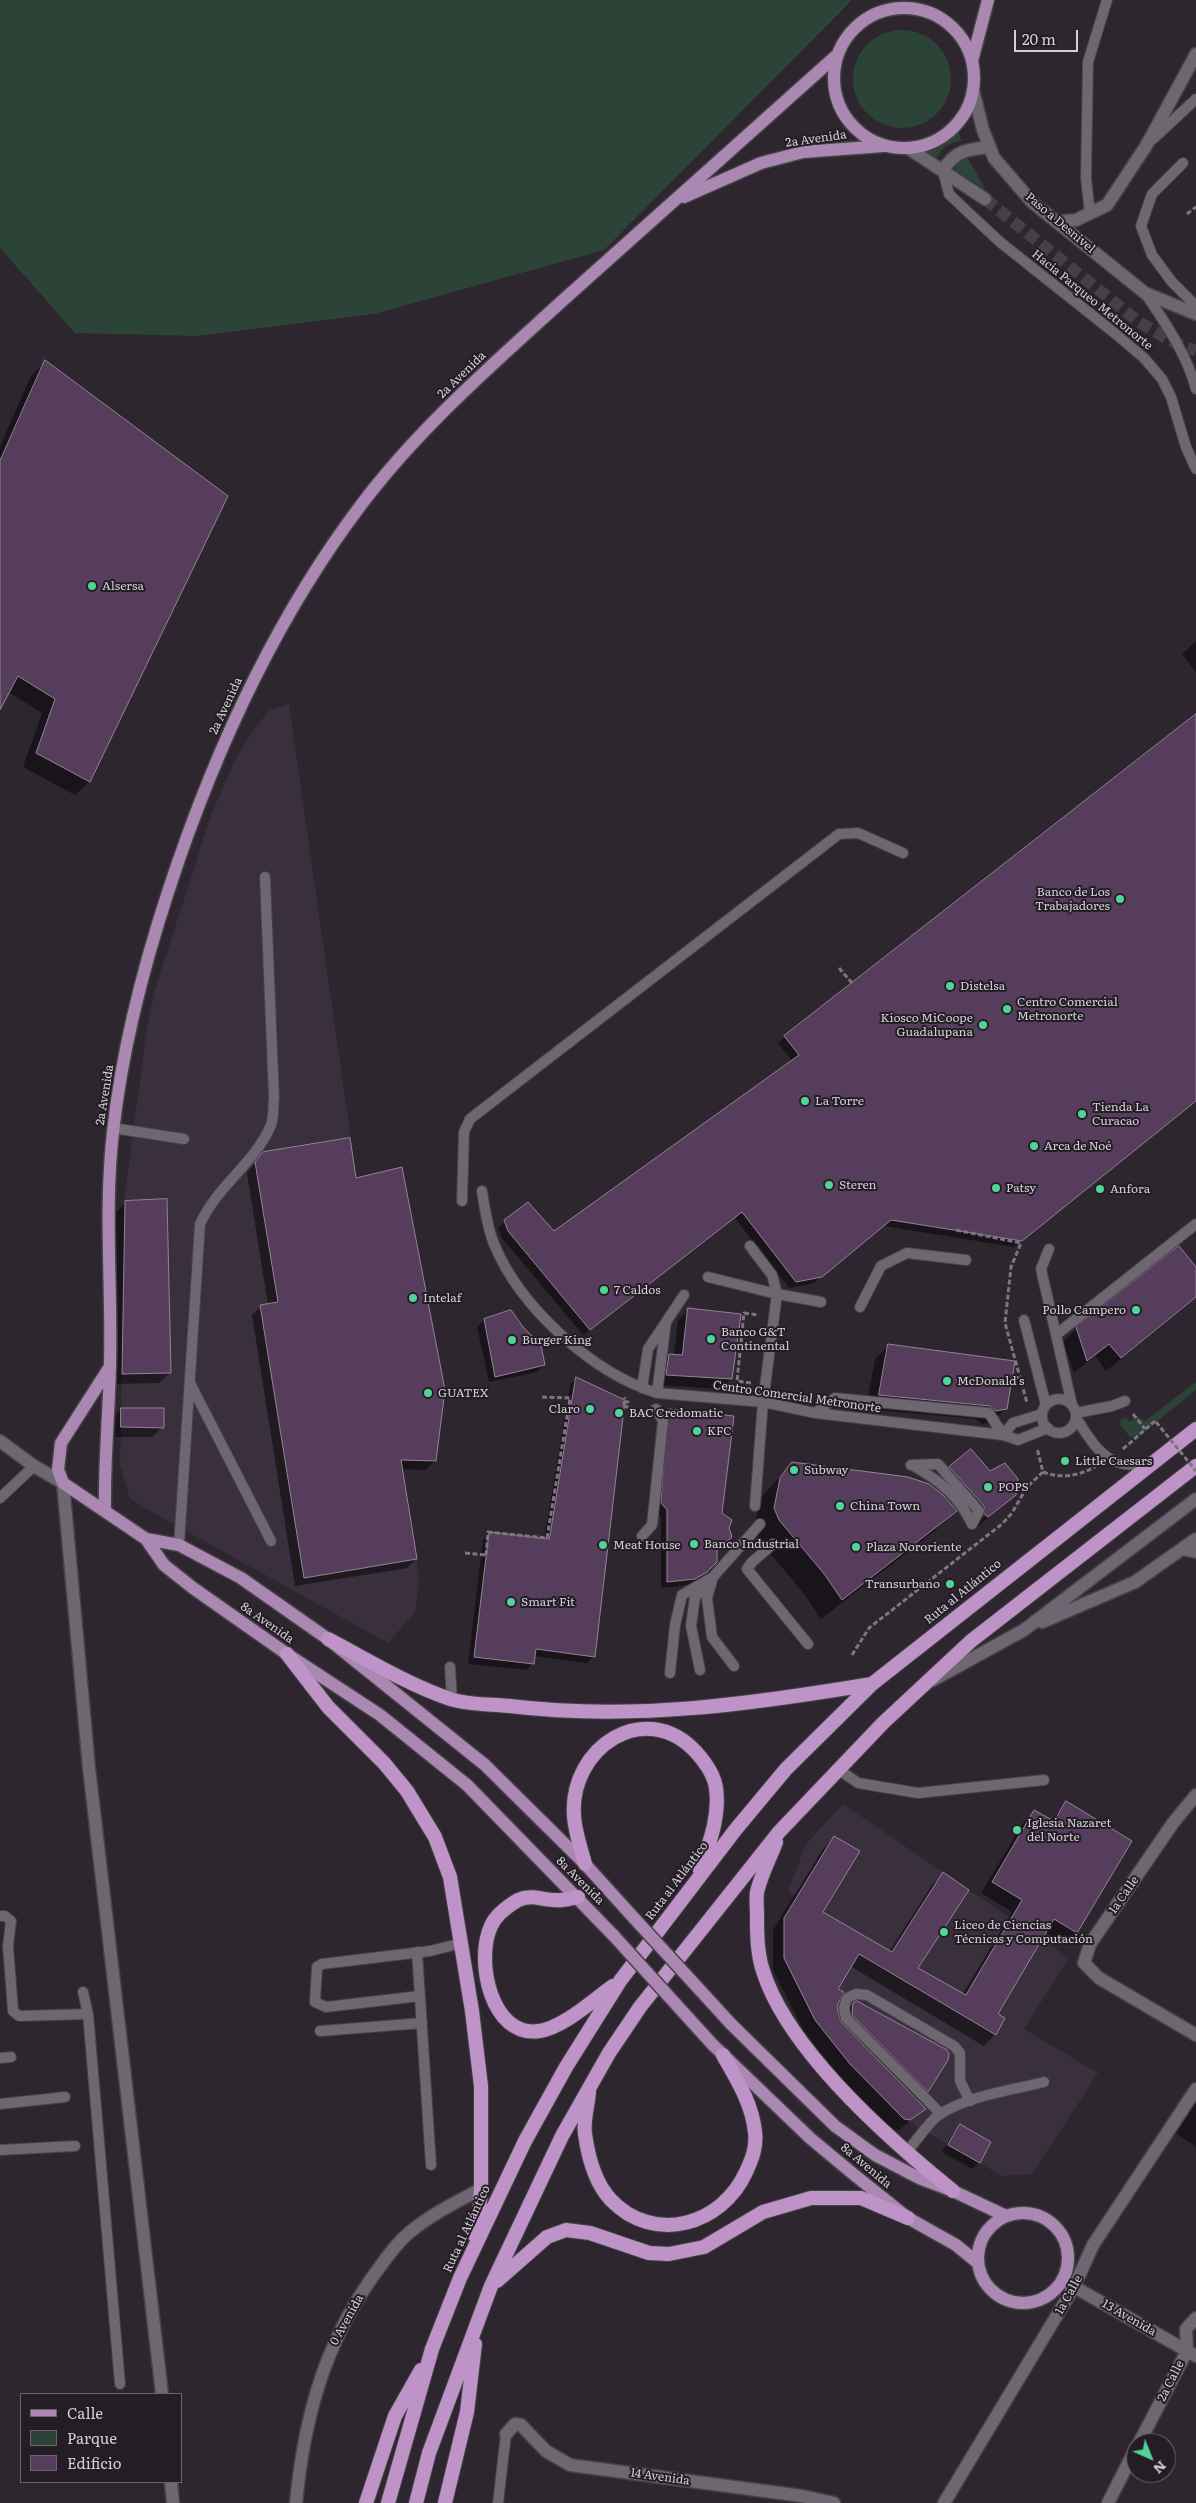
<!DOCTYPE html>
<html>
<head>
<meta charset="utf-8">
<style>
	body { margin:0 }
	#map { position:relative; width:1196px; height:2503px; overflow:hidden; background:#2e262f; font-family:Literata,serif }
	canvas { display:block }
	.legend { position:absolute; left:20px; top:2393px; width:162px; height:90px; box-sizing:border-box; background:#241d26; border:1px solid #6a646c; margin:0; padding:6px 9px; list-style:none; font-size:15px; color:#d4cfd5 }
	.legend li { display:flex; align-items:center; gap:10px; height:25px }
	.legend b { width:25px; border:1px solid #6a646c }
	.north { position:absolute; left:1126px; top:2433px; width:50px; height:50px; box-sizing:border-box; background:#241d26; border:1px solid #6a646c; border-radius:50%; rotate:136deg; font-size:14px; font-weight:700; line-height:20px; text-align:center; color:#d4cfd5 }
	.north::after { content:''; display:block; margin:auto; width:18px; height:22px; background:#52d397; clip-path:polygon(50% 0,100% 100%,50% 72%,0 100%) }
	.scale { position:absolute; left:1014px; top:30px; width:64px; height:22px; box-sizing:border-box; border:2px solid #d4cfd5; border-top:0; padding-left:6px; font-size:15px; line-height:18px; white-space:nowrap; color:#d4cfd5; -webkit-text-stroke:4px #241d26; paint-order:stroke }
</style>
</head>
<body>
<div id="map">
<canvas width="1196" height="2503"></canvas>
<ul class="legend">
<li><b style="height:6px;background:#aa88b2"></b>Calle</li>
<li><b style="height:14px;background:#2c4337"></b>Parque</li>
<li><b style="height:14px;background:#563d5c"></b>Edificio</li>
</ul>
<div class="north">N</div>
<div class="scale">20 m</div>
</div>
<script>
const c = document.querySelector('canvas').getContext('2d');
c.lineJoin = 'round';
function paint(path, color) {
  c.fillStyle = color;
  c.fill(path, 'evenodd');
}
function trace(path, color, width, dash) {
  c.strokeStyle = color;
  c.lineWidth = width;
  c.lineCap = dash ? 'butt' : 'round';
  c.setLineDash(dash || []);
  c.stroke(path);
}
function drawText(font, color, halo, rows, align = 'center') {
  c.font = font + ' Literata,serif';
  c.lineWidth = 4;
  c.setLineDash([]);
  c.textBaseline = 'middle';
  c.strokeStyle = halo;
  c.fillStyle = color;
  for (const [text, x, y, turn = 0] of rows) {
    c.save();
    c.translate(x, y);
    c.rotate((+turn || 0) * Math.PI / 180);
    c.textAlign = isNaN(turn) ? turn : align;
    if (halo) c.strokeText(text, 0, 0);
    c.fillText(text, 0, 0);
    c.restore();
  }
}
const built = new Path2D(`
	M289 704 372 1287 417 1559 419 1584 415 1612 388 1643 143 1507 130 1498 120 1465 125 1194 147 1027 155 990 211 815 237 756 257 725 270 710Z
	M843 1804 1069 1958 1024 2029 1098 2073 1032 2174 1002 2176 904 2119 850 2064 815 2020 784 1958V1918L798 1897 788 1891 806 1844Z`);
const green = new Path2D(`
	M0 0H852L604 250 374 314 197 336 75 333 0 248Z
	M853 79a49 49 0 1 1 98 0a49 49 0 1 1-98 0Z
	M957 126 961 141C950 142 942 147 937 158L923 151 944 139Z
	M963 157H967L986 190 955 170 954 165Z
	M1196 1382V1390L1136 1438 1130 1437 1120 1424V1420L1126 1417 1130 1422 1137 1416 1145 1421Z`);
const shadow = new Path2D(`
	M45 362 226 497 89 782 75 795 23 767 42 713 8 692 0 708V446L31 376Z
	M1196 641V672L1182 654Z
	M1196 716V1101L1014 1247 884 1226 814 1283 789 1288 735 1218 583 1335 502 1238 498 1228 505 1221 553 1232 792 1061 778 1043 785 1037Z
	M264 1153 355 1180 435 1461 426 1470 401 1469 416 1559 407 1568 295 1586 252 1315 261 1306 268 1305 247 1173Z
	M126 1203 170 1372 159 1383 112 1384 115 1213Z
	M1196 1269V1298L1106 1371 1095 1356 1074 1373 1063 1342 1077 1328Z
	M689 1310 731 1378 721 1389 657 1385 659 1366 669 1355 674 1356 678 1320Z
	M510 1311 544 1365 537 1372 489 1382 477 1327 484 1320Z
	M889 1345 1006 1408 992 1422 982 1424 976 1419 866 1409 875 1359Z
	M576 1379 594 1656 587 1663 534 1656 533 1663 527 1670 468 1664 483 1540 489 1534 544 1540 570 1385Z
	M122 1409 162 1427 152 1437H111L112 1419Z
	M670 1410 716 1551V1561L699 1579 688 1585 661 1588V1517L655 1510 663 1417Z
	M792 1463 955 1511 935 1531 821 1619 805 1595 759 1540 754 1528 760 1499Z
	M950 1468 989 1473 1015 1495 977 1527 940 1478Z
	M1066 1803 1076 1932 1064 1943 1045 1932 996 2015 1003 2019 995 2034 984 2046 850 1966 836 1989 838 2020 843 2025V2015L853 2004 861 2003 946 2051 928 2091 917 2101 924 2109 898 2131 884 2124 838 2075 804 2031 773 1970V1930L823 1849 834 1837 821 1912 889 1952 932 1885 943 1874 916 1968 962 1995 1012 1912 981 1893 1023 1823 1035 1811 1051 1821Z
	M1196 2092V2147L1174 2132Z
	M960 2126 979 2162 972 2169 942 2152 953 2133Z`);
const building = new Path2D(`
	M45 360 228 496 90 782 36 753 55 699 18 676 0 710V461Z
	M1196 714V1101L1022 1241 891 1220 822 1277 796 1282 742 1212 590 1330 508 1231 504 1220 528 1202 554 1231 799 1055 784 1036Z
	M350 1138 356 1178 402 1167 445 1390 436 1461 401 1460 417 1559 304 1578 260 1305 278 1302 255 1162 263 1152Z
	M167 1199 171 1373 122 1374 125 1201Z
	M1179 1246 1196 1267V1297L1121 1358 1109 1344 1087 1361 1076 1327Z
	M688 1308 741 1314 732 1379 666 1375 669 1354 682 1355Z
	M511 1310 523 1327 541 1345 545 1365 495 1377 484 1319Z
	M888 1344 1015 1361 1007 1409 996 1411 990 1406 879 1395Z
	M576 1377 625 1400 595 1657 536 1649 534 1664 474 1657 489 1532 549 1539Z
	M121 1408H164V1428L121 1427Z
	M669 1409 734 1416 722 1513 732 1520 729 1528 732 1537 717 1550V1562L707 1572 695 1579 667 1582V1510L661 1503Z
	M971 1449 990 1471 1005 1463 1018 1479 1016 1495 988 1517 985 1515 984 1506 949 1467Z
	M792 1462 908 1477 929 1484 943 1495 957 1511 842 1600 825 1575 779 1520 774 1508 780 1478Z
	M1066 1801 1132 1841 1077 1933 1054 1919 998 2014 1005 2018 996 2035 859 1954 838 1989 844 1992 837 2006 841 2022 926 2109 910 2120 904 2119 850 2064 815 2020 784 1958V1918L834 1836 860 1851 823 1912 892 1952 943 1872 969 1890 918 1968 966 1995 1022 1900 992 1882 1034 1810 1054 1821Z
	M857 2001 947 2050 949 2054 948 2060 928 2092 852 2015 853 2003Z
	M960 2124 991 2142 980 2163 948 2145Z`);
const minorTunnel = new Path2D(`
	M985 199 1139 322 1169 340 1196 351`);
const path = new Path2D(`
	M1187 214 1196 207
	M839 968 852 983
	M956 1230 1021 1243 1011 1267 1005 1323 1027 1403
	M751 1383 737 1381 744 1313 759 1315
	M542 1397 571 1398
	M624 1406 625 1397
	M624 1406 627 1407 628 1402H625
	M1133 1414 1145 1429
	M1123 1449 1155 1421 1156 1422
	M1043 1472C1061 1479 1078 1476 1095 1467
	M465 1553 485 1555
	M486 1555 488 1532 547 1538 570 1398
	M852 1655 869 1628 1002 1524 1012 1513 1027 1487 1043 1472 1037 1448`);
const service = new Path2D(`
	M1153 139 1196 99
	M1183 163 1152 194 1141 226 1152 255 1172 282 1196 306
	M943 171 949 194 969 213 1000 242 1112 331 1144 358 1162 379 1171 397 1186 447 1196 469
	M1090 214 1086 178 1088 62 1107 0
	M1145 293C1165 322 1187 355 1196 389
	M113 1128 184 1139
	M482 1191C485 1209 487 1227 494 1244 520 1307 592 1373 657 1393L763 1402 815 1413 1003 1435 1018 1440 1048 1428
	M462 1201 464 1132 470 1119 839 834 858 833 903 853
	M750 1246 772 1275 777 1294 763 1402 755 1506
	M1049 1249 1041 1269 1072 1405
	M708 1277 777 1294 821 1302
	M860 1307 881 1266 907 1253 966 1260
	M1024 1320 1046 1405
	M1057 1334 1196 1224
	M190 1383 271 1541
	M642 1388 648 1349 664 1325
	M657 1393 666 1322 684 1295
	M1042 1416a17 17 0 1 1 34 0a17 17 0 1 1-34 0Z
	M815 1413 835 1398 989 1413 1003 1435
	M1076 1413 1112 1406 1125 1401
	M1076 1418C1087 1434 1099 1458 1120 1463 1129 1466 1139 1464 1148 1465
	M1003 1435 1013 1423 1042 1414
	M911 1465 938 1464 979 1511 972 1524
	M912 1465C939 1480 959 1496 972 1524
	M0 1498 34 1466
	M642 1536 652 1525 663 1421 656 1409
	M773 1544 752 1562 747 1569 808 1644
	M179 1545 200 1224C217 1186 255 1163 271 1125 274 1117 273 1106 274 1098L265 877
	M734 1666 712 1637 707 1598 713 1577 760 1524
	M450 1667 452 1699
	M700 1670 691 1626 695 1597 707 1584
	M670 1673 675 1625 682 1595 713 1577
	M838 1769 858 1783 918 1793 1044 1780
	M0 1916H5L11 1921 8 1946 13 2011 19 2016 88 2014
	M417 1952 431 2165
	M83 1992 88 2014 120 2384
	M420 1996 326 2007 315 2002 317 1967 322 1964 430 1951 462 1943
	M320 2031 422 2023
	M0 2058 11 2057
	M0 2104 65 2097
	M941 2114 846 2018 844 2008 847 1998 856 1994 867 1995 954 2046 960 2053V2081L970 2101
	M0 2150 75 2146
	M905 2153C918 2141 925 2125 939 2115 966 2096 1012 2090 1044 2082
	M498 2503 506 2434`);
const minor = new Path2D(`
	M973 90 983 130 994 158 1032 202 1145 293 1196 314
	M908 148 985 199
	M943 171C953 151 969 149 990 147
	M1057 222 1076 220 1107 205 1146 146 1196 54
	M0 1441 34 1466 63 1483 89 1768 162 2394
	M1183 1549 1196 1552
	M1196 1795 1173 1823 1090 1944 1084 1963 1099 1978 1196 2035
	M506 2434 515 2424 521 2425 546 2451 570 2465 802 2496 834 2503
	M1139 2443 1187 2351 1186 2329 1196 2318
	M171 2482 173 2503
	M296 2503C304 2420 323 2348 371 2279 383 2263 394 2245 410 2232 432 2214 456 2202 481 2189
	M944 2503 1074 2287 1093 2245 1196 2089
	M1108 2503 1136 2448`);
const tertiary = new Path2D(`
	M1062 2280 1196 2356`);
const secondary = new Path2D(`
	M1042 1622 1135 1582 1196 1539
	M933 1680 1024 1630 1196 1499`);
const primary = new Path2D(`
	M834 78a70 70 0 1 1 140 0a70 70 0 1 1-140 0Z
	M972 61 988 0
	M684 197 761 163 803 152 883 146
	M109 1368 61 1443 58 1470 63 1483 146 1539 164 1565 193 1588 287 1654 380 1715 467 1785 614 1936
	M105 1511C104 1462 109 1414 110 1365 112 1287 104 1209 113 1132 122 1048 143 968 169 889 214 752 274 620 361 505 418 429 491 366 561 302 653 219 745 137 837 55
	M146 1539 179 1545 241 1578 328 1639 485 1765 585 1864 633 1917
	M731 2024 835 2126 875 2155 921 2179 953 2191 1006 2216
	M712 2044 810 2138 852 2173 908 2218 956 2245 978 2263
	M978 2258a45 45 0 1 1 90 0a45 45 0 1 1-90 0Z`);
const trunk = new Path2D(`
	M328 1639C368 1660 407 1684 450 1699 468 1705 491 1704 510 1706 633 1721 752 1704 872 1684
	M287 1654 328 1707 384 1763 407 1791 435 1837 450 1877 472 2011 481 2086V2189L479 2216 473 2234
	M776 1842C770 1858 761 1875 757 1892 756 1899 757 1907 757 1915 757 1933 757 1953 763 1971 788 2050 890 2140 953 2191
	M585 1864C581 1849 575 1832 574 1816 569 1748 645 1697 696 1752 705 1762 714 1774 716 1788 720 1817 709 1844 700 1870
	M578 1897C571 1898 563 1901 555 1900 542 1900 532 1894 518 1900 508 1906 496 1914 491 1926 475 1960 491 2038 539 2031 563 2028 593 2000 613 1986
	M589 2092C588 2105 583 2121 585 2134 588 2156 595 2183 611 2200 654 2245 722 2225 746 2172 752 2159 757 2147 755 2132 752 2103 737 2080 723 2055
	M497 2281 547 2237 566 2230 590 2233 649 2253 669 2254 704 2247 763 2212 811 2198H861L908 2218
	M366 2503 395 2416 421 2370
	M388 2503 432 2349 460 2278 525 2141 566 2067 620 1981 736 1829 786 1769 872 1684 1196 1429
	M416 2503 429 2453 491 2286 562 2136 609 2053 640 2007 779 1832 883 1723 971 1641 1196 1466
	M445 2503 467 2412 475 2344`);
const pathBridge = new Path2D(`
	M1156 1422 1196 1471`);
const primaryBridge = new Path2D(`
	M633 1917 731 2024
	M614 1936 712 2044`);
const markers = [
	[92,586,5,"#52d397"],
	[1120,899,5,"#52d397"],
	[950,986,5,"#52d397"],
	[1007,1009,5,"#52d397"],
	[983,1025,5,"#52d397"],
	[805,1101,5,"#52d397"],
	[1082,1114,5,"#52d397"],
	[1034,1146,5,"#52d397"],
	[829,1185,5,"#52d397"],
	[996,1188,5,"#52d397"],
	[1100,1189,5,"#52d397"],
	[604,1290,5,"#52d397"],
	[413,1298,5,"#52d397"],
	[1136,1310,5,"#52d397"],
	[711,1339,5,"#52d397"],
	[512,1340,5,"#52d397"],
	[947,1381,5,"#52d397"],
	[428,1393,5,"#52d397"],
	[590,1409,5,"#52d397"],
	[619,1413,5,"#52d397"],
	[697,1431,5,"#52d397"],
	[1065,1461,5,"#52d397"],
	[794,1470,5,"#52d397"],
	[988,1487,5,"#52d397"],
	[840,1506,5,"#52d397"],
	[694,1544,5,"#52d397"],
	[603,1545,5,"#52d397"],
	[856,1547,5,"#52d397"],
	[950,1584,5,"#52d397"],
	[511,1602,5,"#52d397"],
	[1017,1830,5,"#52d397"],
	[944,1932,5,"#52d397"]
];
const streetNames = [
	["2a Avenida",816,139,-8],
	["Paso a Desnivel",1060,223,40],
	["Hacia Parqueo Metronorte",1092,300,39],
	["2a Avenida",462,375,-44],
	["2a Avenida",226,706,-65],
	["2a Avenida",105,1095,-81],
	["Centro Comercial Metronorte",797,1397,8],
	["Ruta al Atlántico",963,1592,-39],
	["8a Avenida",267,1623,35],
	["8a Avenida",580,1881,45],
	["Ruta al Atlántico",677,1881,-53],
	["1a Calle",1124,1895,-55],
	["8a Avenida",866,2166,40],
	["Ruta al Atlántico",467,2229,-65],
	["1a Calle",1069,2295,-61],
	["13 Avenida",1129,2318,30],
	["0 Avenida",347,2320,-61],
	["2a Calle",1171,2381,-63],
	["14 Avenida",660,2477,8]
];
const poiNames = [
	["Alsersa",102,586],
	["Banco de Los",1110,892,"right"],
	["Trabajadores",1110,906,"right"],
	["Distelsa",960,986],
	["Centro Comercial",1017,1002],
	["Metronorte",1017,1016],
	["Kiosco MiCoope",973,1018,"right"],
	["Guadalupana",973,1032,"right"],
	["La Torre",815,1101],
	["Tienda La",1092,1107],
	["Curacao",1092,1121],
	["Arca de Noé",1044,1146],
	["Steren",839,1185],
	["Patsy",1006,1188],
	["Anfora",1110,1189],
	["7 Caldos",614,1290],
	["Intelaf",423,1298],
	["Pollo Campero",1126,1310,"right"],
	["Banco G&T",721,1332],
	["Continental",721,1346],
	["Burger King",522,1340],
	["McDonald's",957,1381],
	["GUATEX",438,1393],
	["Claro",580,1409,"right"],
	["BAC Credomatic",629,1413],
	["KFC",707,1431],
	["Little Caesars",1075,1461],
	["Subway",804,1470],
	["POPS",998,1487],
	["China Town",850,1506],
	["Banco Industrial",704,1544],
	["Meat House",613,1545],
	["Plaza Nororiente",866,1547],
	["Transurbano",940,1584,"right"],
	["Smart Fit",521,1602],
	["Iglesia Nazaret",1027,1823],
	["del Norte",1027,1837],
	["Liceo de Ciencias",954,1925],
	["Técnicas y Computación",954,1939]
];
paint(built, '#3a2f3d');
paint(green, '#2c4337');
paint(shadow, '#0007');
paint(building, '#563d5c');
trace(building, '#8f8691', 1);
trace(minorTunnel, '#473f48', 12, [12, 6]);
trace(service, '#474148', 12);
trace(minor, '#474148', 15);
trace(tertiary, '#474148', 15);
trace(secondary, '#474148', 15);
trace(primary, '#474148', 15);
trace(trunk, '#474148', 16);
trace(path, '#7d767e', 3, [5, 2.5]);
trace(service, '#6e6670', 10);
trace(minor, '#6e6670', 12);
trace(tertiary, '#6e6670', 12);
trace(secondary, '#6e6670', 12);
trace(primary, '#aa88b2', 12);
trace(trunk, '#be94c8', 14);
trace(primaryBridge, '#474148', 15, []);
trace(pathBridge, '#7d767e', 3, [5, 2.5]);
trace(primaryBridge, '#aa88b2', 12);
for (const [x, y, r, color] of markers) {
  const dot = new Path2D();
  dot.arc(x, y, r, 0, 2 * Math.PI);
  c.fillStyle = color;
  c.fill(dot);
  trace(dot, '#241d26', 2);
}
drawText('12px', '#d4cfd5', '#241d26', streetNames);
drawText('12px', '#d4cfd5', '#241d26', poiNames, 'left');
</script>
</body>
</html>
